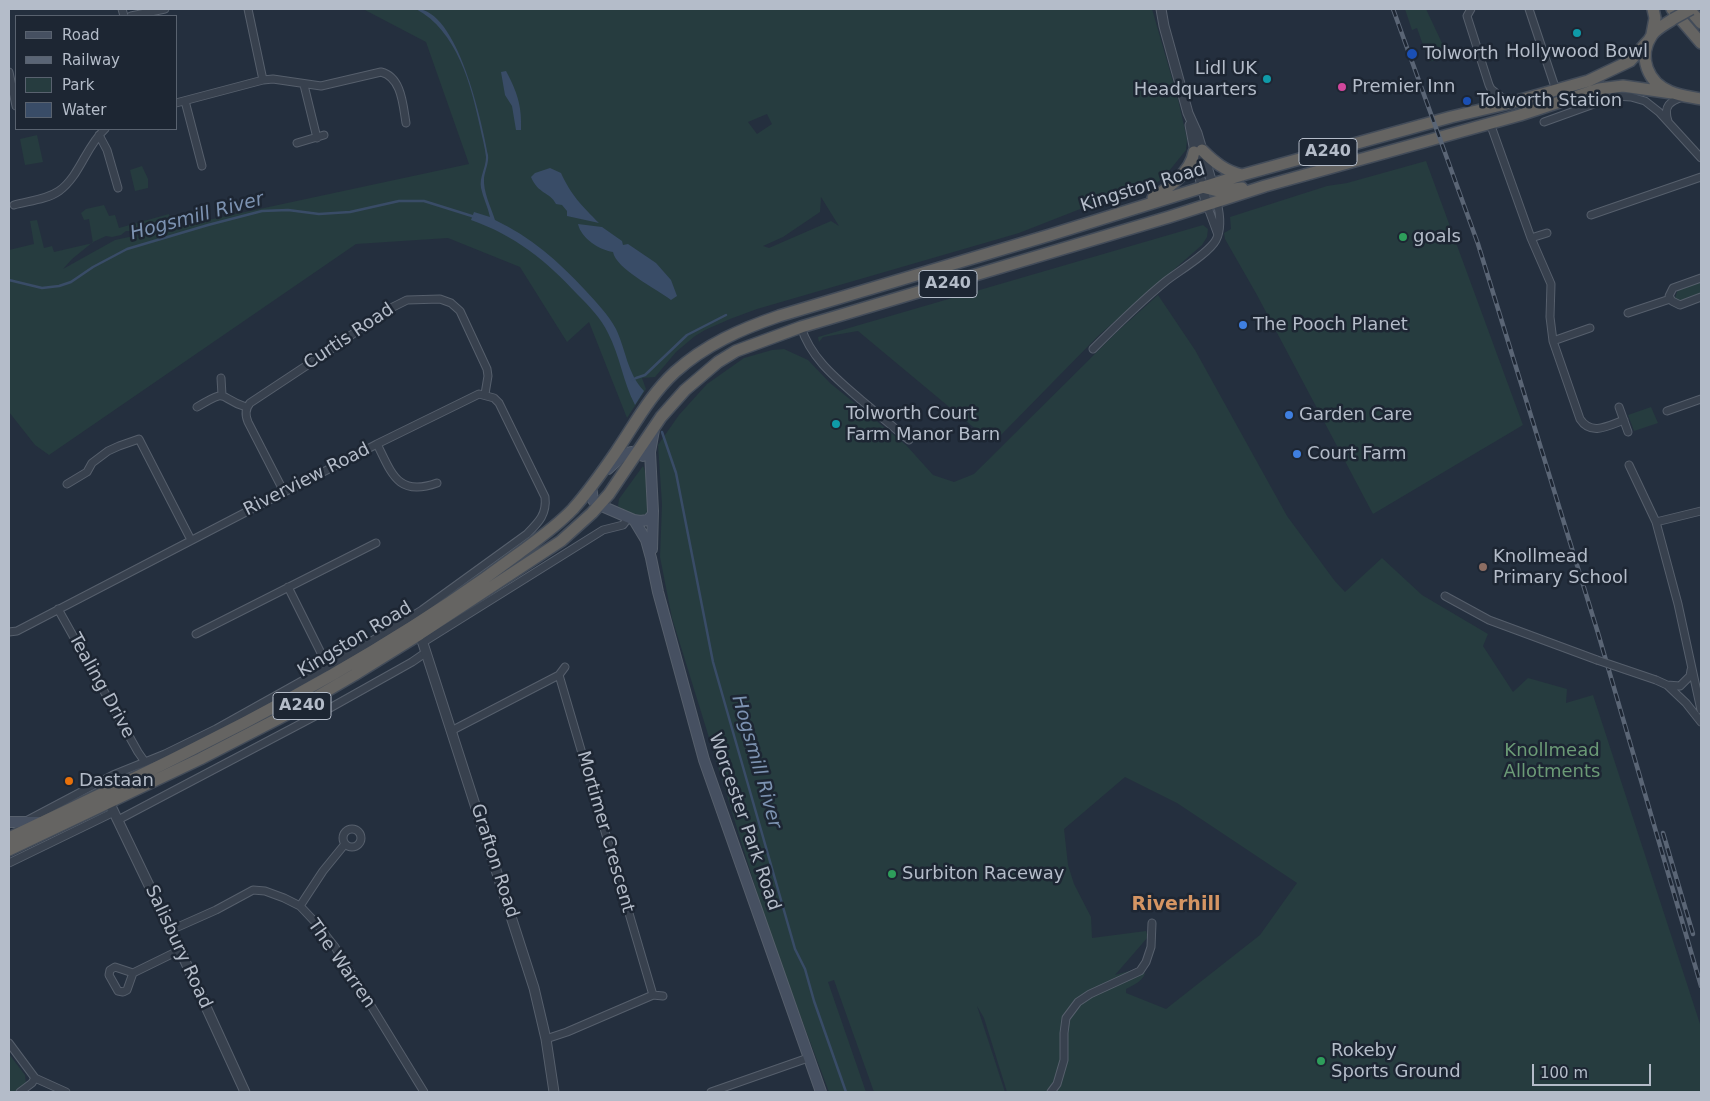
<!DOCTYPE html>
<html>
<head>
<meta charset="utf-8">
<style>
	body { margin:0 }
	#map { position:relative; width:1710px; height:1101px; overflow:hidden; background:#242f3e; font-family:"DejaVu Sans",sans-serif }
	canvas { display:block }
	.frame { position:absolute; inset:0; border:10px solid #b4bcc9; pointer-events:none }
	.legend { position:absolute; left:15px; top:15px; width:162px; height:115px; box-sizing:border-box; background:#1d2633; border:1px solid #59626f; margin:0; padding:6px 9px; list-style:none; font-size:15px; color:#b4bcc9 }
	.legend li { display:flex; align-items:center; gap:10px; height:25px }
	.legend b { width:25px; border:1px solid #59626f }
	.scale { position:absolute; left:1532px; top:1064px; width:119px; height:22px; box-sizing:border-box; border:2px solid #b4bcc9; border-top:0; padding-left:6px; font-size:15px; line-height:18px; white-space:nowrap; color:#b4bcc9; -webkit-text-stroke:4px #1d2633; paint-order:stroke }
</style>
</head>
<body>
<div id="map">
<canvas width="1710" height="1101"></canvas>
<div class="frame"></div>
<ul class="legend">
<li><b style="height:6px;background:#465061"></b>Road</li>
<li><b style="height:6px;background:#5a6575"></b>Railway</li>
<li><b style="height:14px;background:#263c3f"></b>Park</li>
<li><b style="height:14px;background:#394c67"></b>Water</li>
</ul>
<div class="scale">100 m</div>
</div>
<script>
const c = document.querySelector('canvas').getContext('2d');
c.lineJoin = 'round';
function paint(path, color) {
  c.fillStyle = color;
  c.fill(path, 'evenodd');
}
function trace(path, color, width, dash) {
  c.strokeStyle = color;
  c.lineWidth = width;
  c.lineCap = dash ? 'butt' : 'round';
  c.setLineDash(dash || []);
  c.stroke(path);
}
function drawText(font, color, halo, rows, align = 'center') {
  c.font = font + ' "DejaVu Sans",sans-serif';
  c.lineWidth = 5;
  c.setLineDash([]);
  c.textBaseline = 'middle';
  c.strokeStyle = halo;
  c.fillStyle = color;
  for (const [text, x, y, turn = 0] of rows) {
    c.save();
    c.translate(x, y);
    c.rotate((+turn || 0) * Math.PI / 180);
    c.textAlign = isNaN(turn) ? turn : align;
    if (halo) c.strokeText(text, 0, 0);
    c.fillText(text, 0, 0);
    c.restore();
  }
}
const green = new Path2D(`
	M363 9H1152L1178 99 1187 139 1186 150 1165 176 1153 186 1139 192 1093 204 1019 233 757 309 730 319 705 330 695 336 676 352 655 377 642 378 646 389 627 418 589 322 567 342 520 267 448 238 356 244 49 455 35 445 9 412V250L34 244 30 221 37 220 44 248 52 246 54 252 93 243 89 219 84 220 81 213 86 209 104 205 109 216 115 215 119 228 169 214 171 225 139 231H126L121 235 112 237 106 236 93 242 72 259 63 269 115 240 469 164 426 42ZM767 114 772 124 757 134 748 122ZM821 197 839 226 831 221 769 248 763 246 783 237 820 212Z
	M1405 9H1426L1448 56 1429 62 1417 28 1412 30Z
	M37 135 43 162 25 165 20 139Z
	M1426 161 1523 425 1373 514 1257 295 1225 239 1224 233 1231 229 1230 217 1327 186 1347 183Z
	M142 166 148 179V188L135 191 130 170Z
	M1203 225 1208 229 1207 237 1202 245 1098 336 1001 435 990 441 858 331 823 337 819 342 818 337Z
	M1701 282V295L1681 302 1675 298 1678 289Z
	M1158 295 1195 350 1287 516 1334 580 1345 592 1382 558 1422 595 1488 634 1483 646 1513 692 1528 678 1567 689 1566 703 1593 695 1701 1027V1092H1007L984 1018 977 1006 1005 1092H874L834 980 828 982 866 1092H829L771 938 672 618 660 557 662 504 658 445 679 415 707 384 744 358 772 350 784 349 808 360 830 383 906 445 933 475 954 482 974 474 1119 330ZM1125 777 1177 803 1297 883 1260 935 1166 1009 1126 993V989C1134 985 1141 982 1145 974L1143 972 1139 974 1133 970 1115 975 1148 937 1146 931 1092 938 1091 917 1074 884 1068 865 1064 829Z
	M1651 407 1658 423 1634 431 1628 415Z
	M643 466C648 477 651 504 646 514 637 517 625 512 618 506L619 499Z
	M9 1054 25 1075 26 1084 17 1092H9Z`);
const water = new Path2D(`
	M416 9C458 9 482 123 488 155 489 163 485 170 484 178 483 192 491 207 495 220 531 237 558 261 585 290 596 302 608 314 616 329 626 350 627 373 644 391L635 405C623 382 620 356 608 333 601 318 589 306 577 294 547 261 514 235 471 220L474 212 490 217C488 207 483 198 481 188 479 177 486 168 486 157 485 147 482 137 480 127 471 84 457 31 416 9Z
	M506 71C517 92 522 105 521 130H516L512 106 505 95 501 72Z
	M550 168 561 173C571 195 582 206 599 223L567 216V211L562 205 556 204C550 192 538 194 531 177L535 173Z
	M578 224 602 227 622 241 623 245 628 244 656 263 671 280 677 296 671 300C657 289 616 269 613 252 599 250 581 238 578 224Z`);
const stream = new Path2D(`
	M9 280 42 288 59 286 71 282 93 267 127 249 208 225 262 211 288 210 319 214 350 212 399 201H424L475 217
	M632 380 636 378 645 375 687 335 726 315
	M662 432 676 473 713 662 795 949 805 969 814 1001 846 1092`);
const minor = new Path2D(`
	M122 9 124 16
	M248 9 263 80
	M1471 9 1467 16 1489 85 1491 89 1509 103
	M1529 9 1556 90
	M131 16 165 9
	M9 72 16 106
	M304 85 317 138
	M185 101 202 166
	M176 103 263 80 273 79 321 86 381 72C402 77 403 106 406 123
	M1668 121C1663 106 1670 101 1683 97
	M1544 122 1616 96 1631 97 1645 101 1659 112 1701 158
	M1490 123 1531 238 1551 284 1550 317 1553 341 1580 419C1591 436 1608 426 1624 420
	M99 135 107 150 118 188
	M297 143 324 135
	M14 205C28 201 46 200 59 191 80 176 86 146 105 129
	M1207 205 1218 235
	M1591 215 1701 177
	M1531 238 1547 233
	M1701 278 1673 288 1669 296 1672 301 1680 305 1701 297
	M1628 313 1670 299
	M801 327C811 359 837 379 861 400 877 413 893 427 909 440
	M1553 341 1590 328
	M1093 349C1116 326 1140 302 1166 281 1179 271 1209 253 1216 240 1222 228 1220 214 1217 202
	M221 378 222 395
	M197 407C230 387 217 398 246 407
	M1619 407 1628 432
	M1667 411 1701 399
	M377 444C392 474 398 497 437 483
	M1629 465 1656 522 1678 604 1701 710
	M67 484 87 472 92 463 108 451 119 446 139 439 191 540
	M284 492 248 422C245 415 245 409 250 403L318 358 389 309 407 300 440 299 451 303 460 311 487 369 488 376 485 394
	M1656 522 1701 511
	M288 587 328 667
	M1445 596 1489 620 1597 660
	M58 609 138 752 145 762
	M9 632 17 631 377 444 479 394 494 398 499 403 545 497C547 514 539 522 527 534L422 610 352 653 216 729 165 754 113 775 26 821
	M196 634 376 543
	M422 643 603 530 623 525 629 517
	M559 675 565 667
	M1656 680 1667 685 1680 686 1690 676 1691 670
	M1667 685 1686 703 1701 722
	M451 731 559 675 653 995 567 1032 546 1039
	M118 820 321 713 412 662 425 653
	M343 838a9 9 0 1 1 18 0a9 9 0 1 1-18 0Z
	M9 863 114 812
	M300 906 323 871 345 844
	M171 930 216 910 253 890 265 891 284 898 300 906 316 923 335 947 424 1092
	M133 973 115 967 110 970 109 975 118 991 123 992 127 990 133 973 180 950
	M653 995 663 996
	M9 1043 35 1078
	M20 1092 32 1083 35 1078 66 1092
	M711 1092 808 1058
	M1051 1092 1057 1084 1064 1060V1033L1066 1018 1078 1002 1090 994 1140 971 1146 962 1151 947 1152 923`);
const tertiary = new Path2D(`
	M1161 9 1164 26 1188 113 1197 133 1214 190
	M1190 125 1200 178 1207 205
	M420 634 534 988 546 1039 554 1092
	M109 802 180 950 245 1092`);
const secondary = new Path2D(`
	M608 469C617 461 631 444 643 456
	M591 486 593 500 597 504 634 520 640 521 648 520 653 514
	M634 520 646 540 651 558 658 592 704 760 821 1092
	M652 549 653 511 650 452 654 430
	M9 822H42`);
const trunk = new Path2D(`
	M1672 9 1701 43
	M1689 9 1701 23
	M1673 19C1666 24 1657 28 1652 35 1637 57 1648 83 1671 92 1680 96 1692 97 1701 99
	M1652 34 1655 18 1653 9
	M1202 150C1214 162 1225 171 1242 175
	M1202 187 1218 191 1242 188
	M1153 198C1168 188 1191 172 1194 152
	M9 838C71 808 135 779 197 747 309 691 418 629 518 554 537 540 557 526 573 509 589 491 603 471 616 452 635 424 650 395 675 372 705 345 741 329 779 316L1050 235 1242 175 1451 117 1510 103 1588 81 1630 61 1649 40
	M9 850 200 759 289 713 354 675 420 634 561 541 592 513 609 494 661 417 685 390 718 362 736 351 801 327 1169 217 1265 186 1520 115 1599 89 1623 86 1672 93`);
const rail = new Path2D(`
	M1393 9 1478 244 1598 633 1701 986
	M1663 833 1693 934`);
const minorBridge = new Path2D(`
	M1597 660 1656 680`);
const trunkBridge = new Path2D(`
	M1673 19 1691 9`);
const markers = [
	[1577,33,5,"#0f9aa8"],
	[1412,54,6,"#1a4fb4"],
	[1267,79,5,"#0f9aa8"],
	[1342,87,5,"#d1479c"],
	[1467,101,5,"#1a4fb4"],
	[1403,237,5,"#2e9e5b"],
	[1243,325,5,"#3f7fe0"],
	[1289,415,5,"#3f7fe0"],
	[836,424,5,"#0f9aa8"],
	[1297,454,5,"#3f7fe0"],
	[1483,567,5,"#8d6e63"],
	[69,781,5,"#e8710a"],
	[892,874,5,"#2e9e5b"],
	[1321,1061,5,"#2e9e5b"]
];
const shields = [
	[1328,152,58],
	[948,284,58],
	[302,706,58]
];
const shieldNames = [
	["A240",1328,152],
	["A240",948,284],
	["A240",302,706]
];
const poiNames = [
	["Hollywood Bowl",1577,52,"center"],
	["Tolworth",1423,54],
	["Lidl UK",1257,69,"right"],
	["Headquarters",1257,90,"right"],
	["Premier Inn",1352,87],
	["Tolworth Station",1477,101],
	["goals",1413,237],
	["The Pooch Planet",1253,325],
	["Tolworth Court",846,414],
	["Farm Manor Barn",846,435],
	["Garden Care",1299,415],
	["Court Farm",1307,454],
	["Knollmead",1493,557],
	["Primary School",1493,578],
	["Dastaan",79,781],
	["Surbiton Raceway",902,874],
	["Rokeby",1331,1051],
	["Sports Ground",1331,1072]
];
const streetNames = [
	["Kingston Road",1143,188,-17],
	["Curtis Road",349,337,-34],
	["Riverview Road",307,480,-27],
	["Kingston Road",355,640,-31],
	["Tealing Drive",101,686,61],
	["Worcester Park Road",744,822,71],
	["Mortimer Crescent",605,832,74],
	["Grafton Road",494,861,72],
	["Salisbury Road",178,947,65],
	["The Warren",341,964,55]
];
const parkNames = [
	["Knollmead",1552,751],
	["Allotments",1552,772]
];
const waterNames = [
	["Hogsmill River",197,217,-15],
	["Hogsmill River",756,762,74]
];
const neighbourhoodNames = [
	["Riverhill",1176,905]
];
paint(green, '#263c3f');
paint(water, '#394c67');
trace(stream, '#394c67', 2.5);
trace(minor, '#565f6c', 9);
trace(tertiary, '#565f6c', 11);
trace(secondary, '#565f6c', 12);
trace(trunk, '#434c59', 14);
trace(minor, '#38414e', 7);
trace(tertiary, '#38414e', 9);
trace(secondary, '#465061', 10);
trace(trunk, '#656462', 11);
trace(rail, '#5a6575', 4.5);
trace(rail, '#1d2633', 2.5, [8]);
trace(minorBridge, '#565f6c', 9, []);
trace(trunkBridge, '#434c59', 14, []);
trace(minorBridge, '#38414e', 7);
trace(trunkBridge, '#656462', 11);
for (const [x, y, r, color] of markers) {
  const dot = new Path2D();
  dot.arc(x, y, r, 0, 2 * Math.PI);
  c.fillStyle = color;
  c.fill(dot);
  trace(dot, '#1d2633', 2);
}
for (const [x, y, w] of shields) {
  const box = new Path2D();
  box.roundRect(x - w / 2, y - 13.5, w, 27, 4);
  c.fillStyle = '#1d2633';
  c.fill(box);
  trace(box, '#b4bcc9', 1);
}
drawText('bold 16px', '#b4bcc9', null, shieldNames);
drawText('18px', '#b4bcc9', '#1d2633', poiNames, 'left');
drawText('18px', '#b4bcc9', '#1d2633', streetNames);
drawText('18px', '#6b9a76', '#1d2633', parkNames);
drawText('italic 19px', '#7c92b1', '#1d2633', waterNames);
drawText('bold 19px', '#d59563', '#1d2633', neighbourhoodNames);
</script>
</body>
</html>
